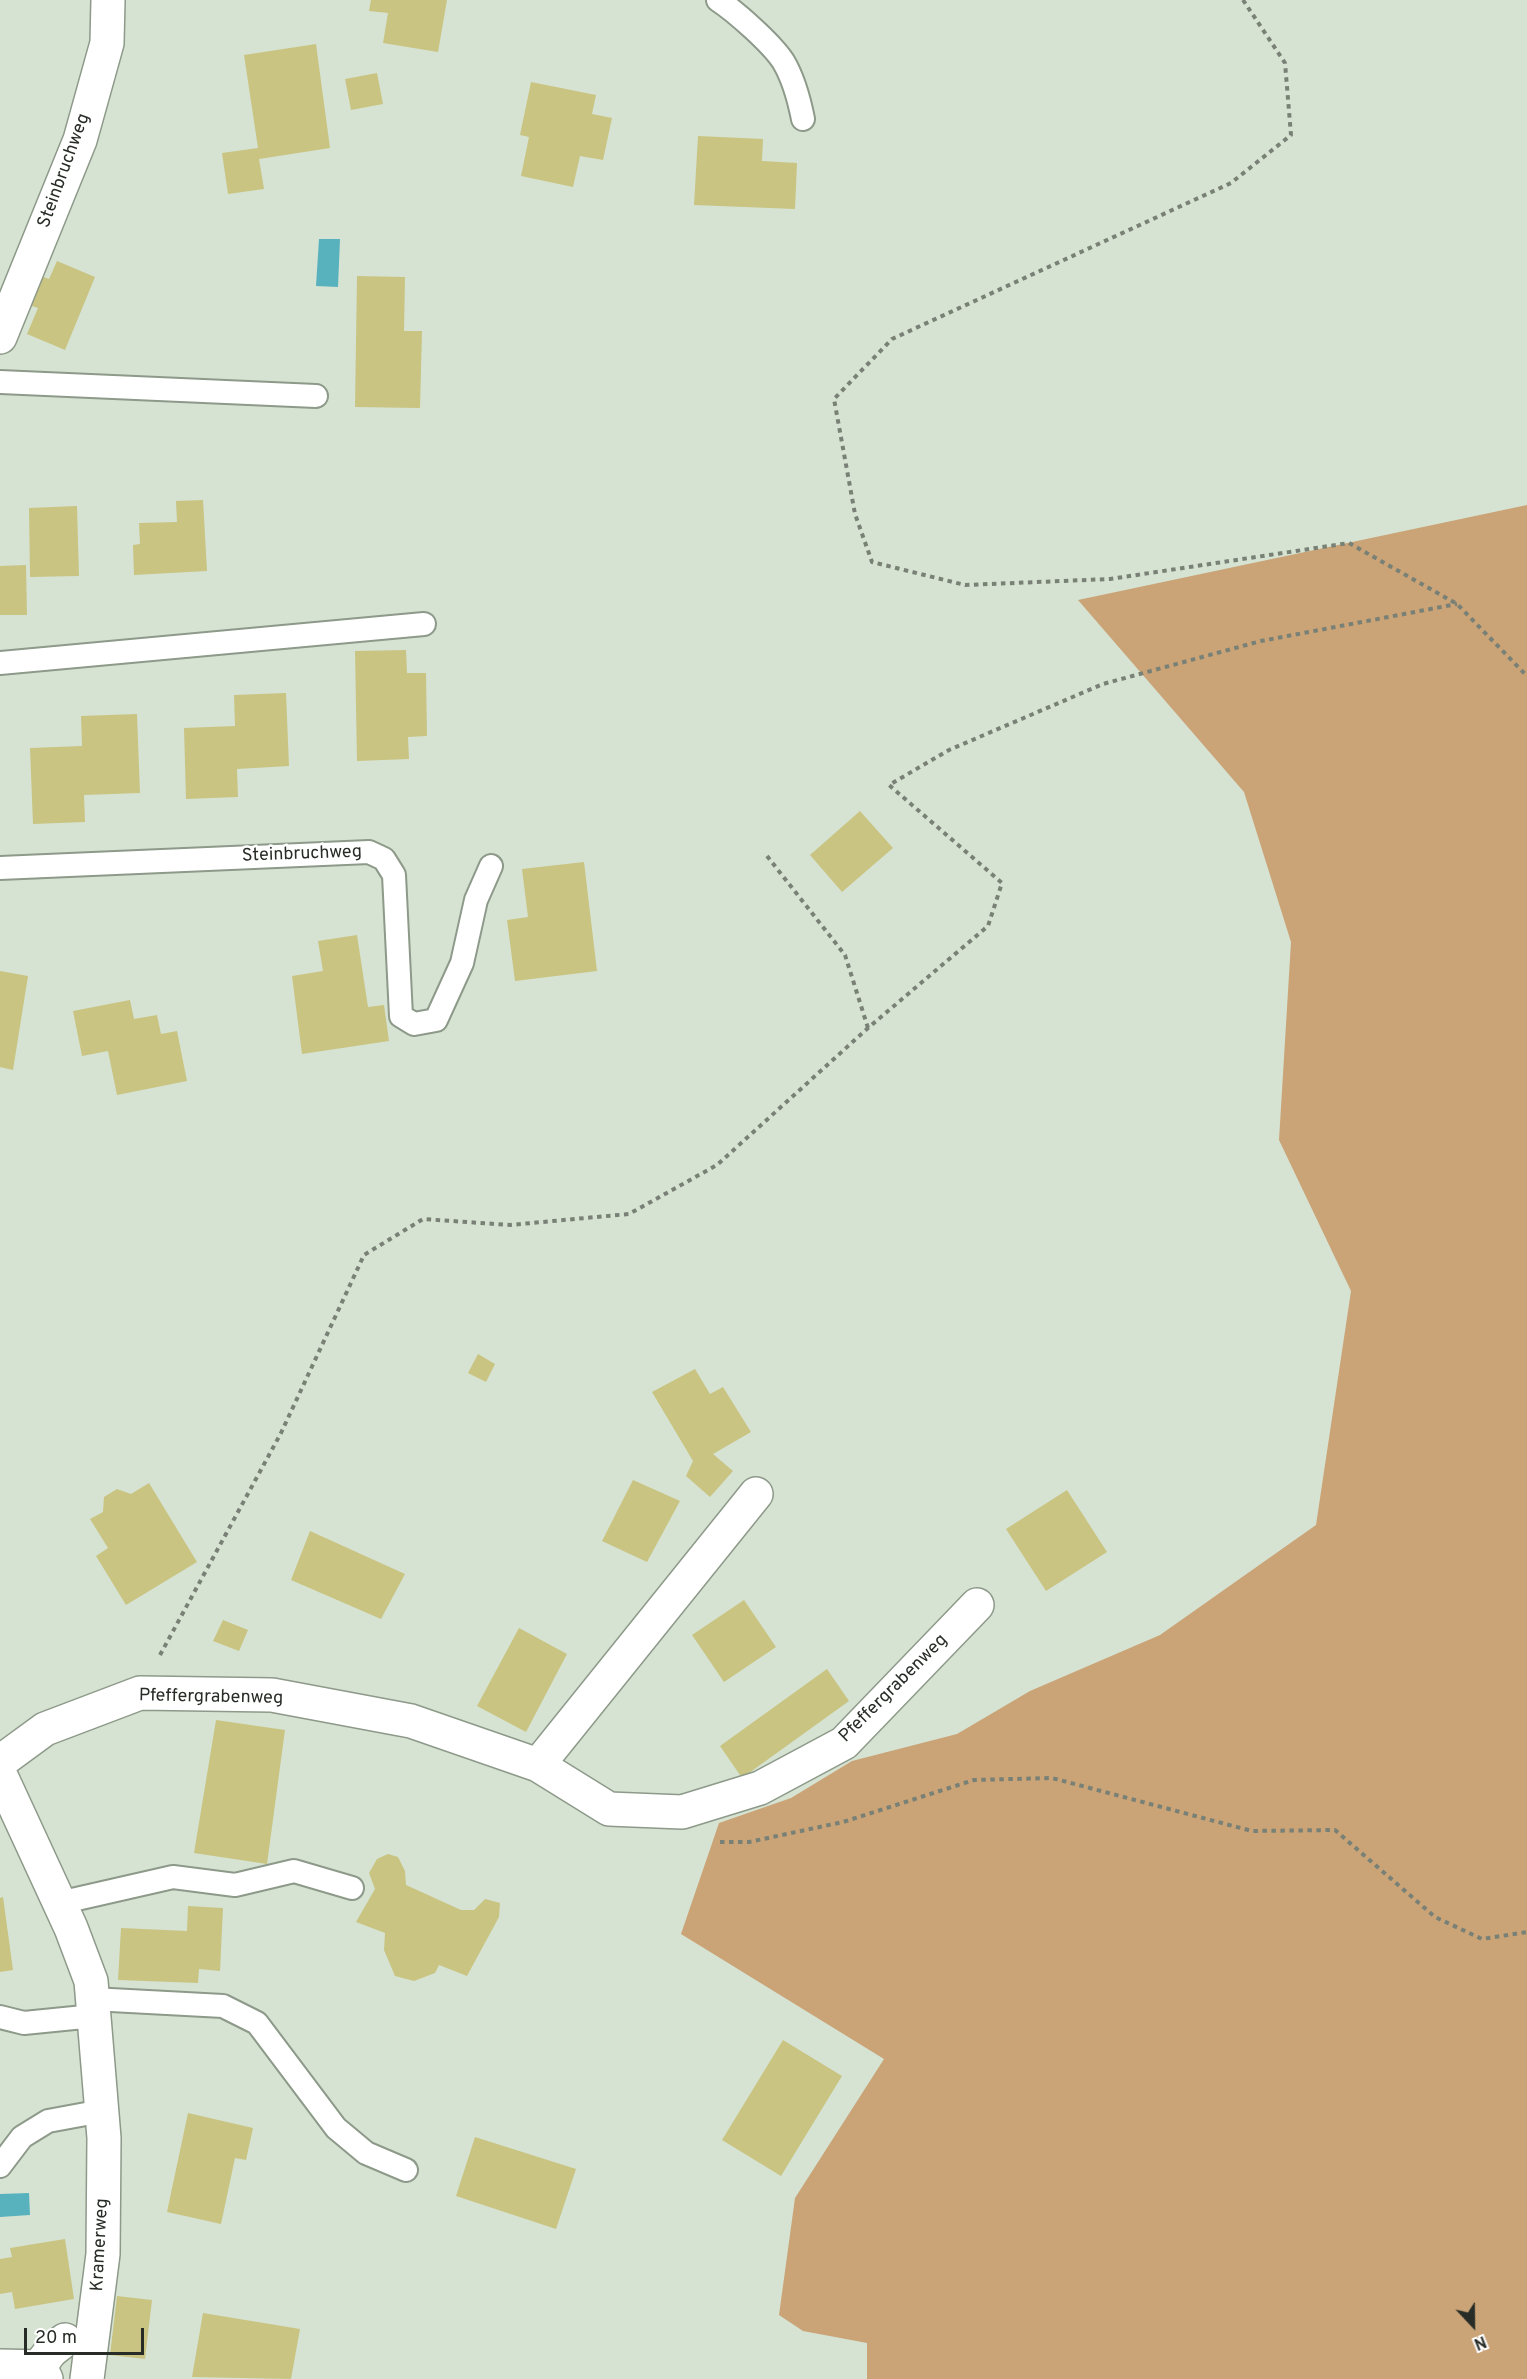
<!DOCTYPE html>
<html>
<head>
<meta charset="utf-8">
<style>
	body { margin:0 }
	#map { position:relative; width:1527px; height:2379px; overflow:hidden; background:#d6e3d2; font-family:Overpass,sans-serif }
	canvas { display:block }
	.north { position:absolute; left:1443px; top:2295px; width:60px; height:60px; -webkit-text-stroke:4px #fff; paint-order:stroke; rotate:158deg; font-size:16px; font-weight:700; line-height:24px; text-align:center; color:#272c26 }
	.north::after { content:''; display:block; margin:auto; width:21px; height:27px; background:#272c26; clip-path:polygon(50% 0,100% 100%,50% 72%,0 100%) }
	.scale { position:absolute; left:24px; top:2328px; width:120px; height:27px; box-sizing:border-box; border:3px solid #272c26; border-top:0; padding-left:8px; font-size:18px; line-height:21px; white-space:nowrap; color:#272c26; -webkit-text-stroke:4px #fff; paint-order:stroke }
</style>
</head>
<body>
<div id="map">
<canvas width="1527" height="2379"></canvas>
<div class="north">N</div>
<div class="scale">20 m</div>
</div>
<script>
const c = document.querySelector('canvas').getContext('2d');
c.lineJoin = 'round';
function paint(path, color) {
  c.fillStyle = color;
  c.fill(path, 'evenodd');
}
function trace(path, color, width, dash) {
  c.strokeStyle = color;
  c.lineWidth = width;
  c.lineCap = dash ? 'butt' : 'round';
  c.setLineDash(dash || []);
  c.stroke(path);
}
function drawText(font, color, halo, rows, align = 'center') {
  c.font = font + ' Overpass,sans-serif';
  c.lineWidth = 5;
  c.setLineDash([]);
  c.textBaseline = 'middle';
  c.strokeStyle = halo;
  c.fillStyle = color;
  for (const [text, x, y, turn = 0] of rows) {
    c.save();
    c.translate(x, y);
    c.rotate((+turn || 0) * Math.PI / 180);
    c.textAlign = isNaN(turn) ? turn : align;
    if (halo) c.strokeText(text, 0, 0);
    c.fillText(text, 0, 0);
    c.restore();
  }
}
const green = new Path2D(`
	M1527 505V2379H867V2343L803 2331 779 2315 795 2198 884 2059 681 1934 719 1823 791 1798 852 1761 957 1734 1030 1691 1160 1635 1316 1525 1351 1291 1279 1140 1291 942 1244 792 1078 600Z`);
const water = new Path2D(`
	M319 239H340L338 287 316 286Z
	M29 2193 30 2215 0 2217V2194Z`);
const building = new Path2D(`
	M371 0H447L438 52 383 43 388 13 369 11Z
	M316 44 330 148 259 159 264 189 228 194 222 153 258 148 244 55Z
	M377 73 383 104 351 110 345 79Z
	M531 82 596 95 592 114 612 118 603 160 580 156 573 187 521 176 529 137 520 135Z
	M698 136 763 139 762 161 797 163 795 209 694 205Z
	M57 261 95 277 65 350 27 334 38 308 29 305 41 276 49 279Z
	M357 276 405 277 404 331H422L420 408 355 407Z
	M203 500 207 571 134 575 133 545 140 544 139 523 177 522 176 501Z
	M77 506 79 576 30 577 29 508Z
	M26 565 27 615H0V566Z
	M406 650 407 673H426L427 736 408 737 409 759 357 761 355 651Z
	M286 693 289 766 237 769 238 797 186 799 184 728 235 726 234 695Z
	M137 714 140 793 84 795 85 822 33 824 30 748 82 746 81 716Z
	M860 811 893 848 842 892 810 855Z
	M584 862 597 971 515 981 507 920 528 917 522 869Z
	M357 935 368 1007 384 1005 389 1041 302 1054 292 976 323 971 318 941Z
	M0 971 28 976 13 1070 0 1067Z
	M130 1000 134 1019 157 1015 161 1034 177 1031 187 1081 117 1095 108 1051 82 1056 73 1011Z
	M478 1354 495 1364 486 1382 468 1373Z
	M695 1369 710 1394 723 1387 751 1432 713 1454 733 1471 710 1497 686 1476 693 1461 652 1392Z
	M633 1480 680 1501 647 1562 602 1541Z
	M149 1483 197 1562 126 1605 96 1556 108 1548 90 1519 103 1512 104 1497 117 1489 131 1494Z
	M1067 1490 1107 1552 1046 1591 1006 1529Z
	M310 1531 405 1574 381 1619 291 1580Z
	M744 1600 776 1647 724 1682 692 1635Z
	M223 1620 248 1630 239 1651 213 1641Z
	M519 1628 567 1654 526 1732 477 1706Z
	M827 1669 849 1701 742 1778 720 1746Z
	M216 1720 285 1730 267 1864 194 1853Z
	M388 1854 398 1857 405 1871 406 1885 461 1910H474L485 1899 500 1903 499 1917 467 1976 439 1965 435 1973 414 1981 395 1976 384 1950 385 1933 356 1922 375 1889 369 1873 377 1859Z
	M3 1897 13 1970 0 1972V1898Z
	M188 1906 223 1908 220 1971 199 1969 198 1983 118 1980 121 1928 187 1931Z
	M783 2040 842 2076 781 2176 722 2140Z
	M188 2113 253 2128 246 2160 235 2158 221 2224 167 2212Z
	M475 2137 576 2169 556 2229 456 2196Z
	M65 2239 74 2299 15 2309 12 2292 0 2294V2259L12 2257 10 2248Z
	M117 2296 152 2300 145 2359 110 2355Z
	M203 2313 300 2329 291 2379 192 2377Z`);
const path = new Path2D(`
	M1243 0 1285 63 1291 135 1231 183 892 339 834 399 855 514 872 562 965 585 1110 579 1349 543 1457 604 1527 676
	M767 856 845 955 868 1028
	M160 1655 281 1433 364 1255 423 1219 510 1225 629 1214 717 1165 868 1028 988 926 1002 883 889 785 949 750 1103 684 1261 641 1457 604
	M720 1842H749L843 1822 974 1780 1052 1778 1252 1831 1335 1830 1435 1917 1482 1939 1527 1932`);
const service = new Path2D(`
	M718 0C736 12 771 43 783 61 794 79 799 99 803 119
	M0 382 316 396
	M0 663 424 624
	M0 868 369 852 384 859 394 875 401 1016 414 1024 436 1020 462 963 476 900 491 866
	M59 1903 173 1877 235 1885 294 1871 352 1888
	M92 1999 223 2006 257 2023 336 2128 366 2153 406 2170
	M0 2017 24 2023 94 2016
	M0 2166 22 2137 48 2121 102 2111`);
const minor = new Path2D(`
	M0 337 80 140 107 43 108 0
	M0 1762 45 1729 140 1693 272 1695 411 1721 538 1765 609 1809 682 1812 760 1788 844 1743 977 1605
	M538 1765 756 1494
	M0 1774 71 1928 91 1981 104 2138 103 2254 87 2379
	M0 2366 42 2367
	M46 2379 42 2371 44 2360 51 2351 65 2340`);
const streetNames = [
	["Steinbruchweg",65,171,-70],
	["Steinbruchweg",302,855,-2],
	["Pfeffergrabenweg",894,1689,-45],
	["Pfeffergrabenweg",211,1698,1],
	["Kramerweg",101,2245,-87]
];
paint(green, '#caa377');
paint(water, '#58b2be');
paint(building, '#c9c481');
trace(service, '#8d9989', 26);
trace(minor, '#8d9989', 36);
trace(path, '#798176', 4, [4.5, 4.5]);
trace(service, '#fff', 22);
trace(minor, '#fff', 33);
drawText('18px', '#272c26', '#fff', streetNames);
</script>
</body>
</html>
